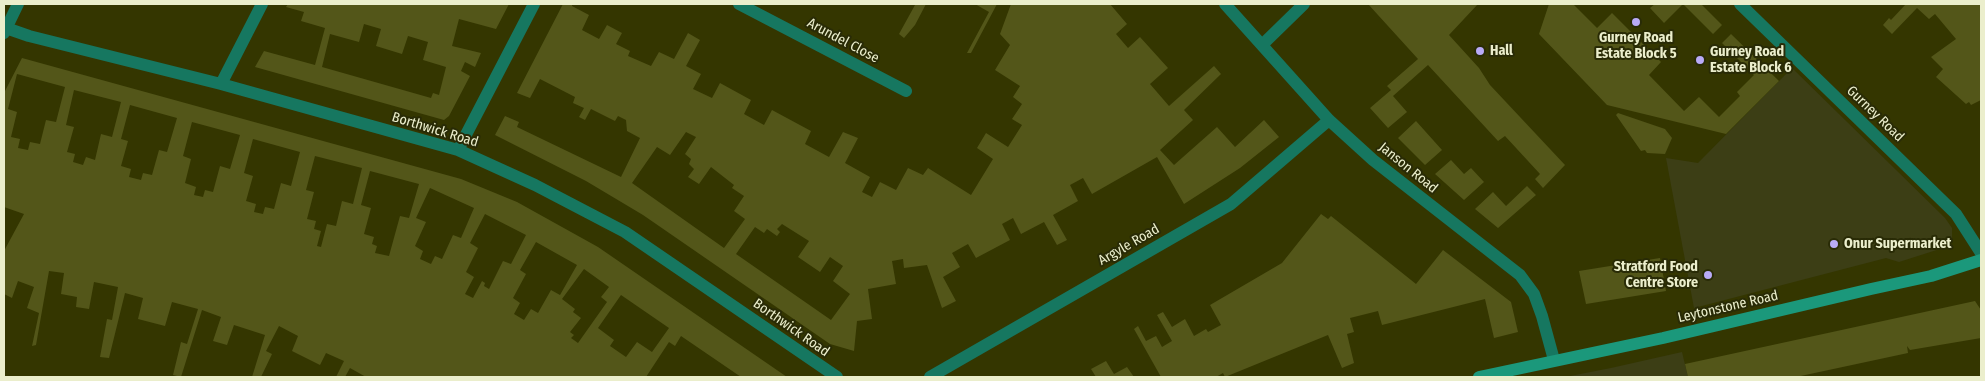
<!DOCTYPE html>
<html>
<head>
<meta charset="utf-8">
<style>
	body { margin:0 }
	#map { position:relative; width:1985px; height:381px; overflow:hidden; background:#343600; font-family:"Fira Sans Condensed",sans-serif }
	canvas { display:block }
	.frame { position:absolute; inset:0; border:5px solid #ebeecc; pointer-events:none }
</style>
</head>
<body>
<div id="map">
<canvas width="1985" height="381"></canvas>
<div class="frame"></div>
</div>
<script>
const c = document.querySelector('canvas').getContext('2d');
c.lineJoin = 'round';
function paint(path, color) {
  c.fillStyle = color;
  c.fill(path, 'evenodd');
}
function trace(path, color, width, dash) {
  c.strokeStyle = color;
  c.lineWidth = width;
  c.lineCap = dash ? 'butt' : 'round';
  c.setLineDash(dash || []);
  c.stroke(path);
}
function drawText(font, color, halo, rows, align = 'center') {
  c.font = font + ' "Fira Sans Condensed",sans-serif';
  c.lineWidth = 4;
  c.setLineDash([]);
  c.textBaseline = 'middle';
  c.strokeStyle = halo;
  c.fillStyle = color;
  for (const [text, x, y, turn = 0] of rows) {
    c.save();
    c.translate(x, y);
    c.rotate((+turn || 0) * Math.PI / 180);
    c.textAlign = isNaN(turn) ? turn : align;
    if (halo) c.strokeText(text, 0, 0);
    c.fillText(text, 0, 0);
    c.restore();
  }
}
const built = new Path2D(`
	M1792 68 1945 218 1952 228V239L1946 247 1899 262 1886 258 1694 308 1666 158 1698 163Z
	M1682 352 1688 377H1565L1611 368Z`);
const green = new Path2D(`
	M288 4H509L496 29 459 19 452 46 481 53 475 67 465 62 461 71 470 76 449 116 444 120 255 67 264 51 315 65 325 28 301 21 304 12 286 7ZM364 24 381 29 376 46 402 54 408 36 428 42 423 60 446 67 439 95 433 93 431 98 322 67 330 34 359 42Z
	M563 4H572V6L589 15 582 30 599 39 607 25 622 33 616 44 630 51 628 56 651 66 659 52 674 59 688 33 700 40 686 66 701 74 693 89 712 98 720 83 751 100 744 114 764 125 772 110 811 131 805 144 829 157 843 132 858 138 845 163 870 177 862 192 872 197 880 182 896 190 908 168 923 175 928 168 971 195 993 159 977 148 986 133 1008 147 1022 125 1012 119 1022 104 1013 97 1020 86 995 70 1010 45 1000 34 1011 4H1110L1127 24 1116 34 1128 48 1140 37 1168 68 1150 84 1169 106 1214 66 1221 74 1184 110 1193 120 1160 150 1174 165 1217 127 1235 147 1264 120 1279 137 1240 168 1184 204 1157 157 1092 194 1083 178 1070 185 1078 201 1053 215 1067 240 1057 245 1044 222 1021 234 1013 218 1002 224 1010 240 976 258 968 244 952 253 960 267 943 277 956 301 942 308 927 265 904 268 903 259 892 261 896 284 868 289 872 319 857 321 854 351 830 344 643 215 586 181 495 135 505 116 519 122 517 127 621 177 640 138 627 131 626 120 618 116 615 121 591 109 585 120 579 117 584 108 573 103 575 97 540 79 530 98 517 93ZM686 132 696 137 685 154 691 159 689 164 694 169 688 177 699 184 711 167 734 185 732 188 744 196 734 211 745 219 724 248 632 183 657 147 670 155ZM782 224 809 241 798 257 820 272 830 257 843 266 833 281 850 294 831 320 736 254 755 227 764 233 767 229 777 236 780 232 777 229Z
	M913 4H926L915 25 904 38 899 34 915 5Z
	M975 4H997L971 53H967L989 12Z
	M1368 4H1478L1449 35 1479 68 1490 85 1565 165 1543 188 1535 179 1540 174 1505 136 1498 141 1428 65 1393 96 1407 112 1388 128 1370 108 1391 90 1387 86 1418 59Z
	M1549 4H1573L1597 28 1612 13 1661 62 1649 75 1684 111 1699 97 1719 117 1740 96 1737 92 1754 75 1722 43 1731 34 1779 81 1726 134 1607 105 1539 34Z
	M1655 4H1701L1722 25 1713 34 1683 4 1664 23 1650 8Z
	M1906 4H1981V100L1971 105 1969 102 1966 104 1936 77 1943 69 1931 57 1956 39 1935 14 1929 19 1917 8 1892 34 1883 25 1889 18 1891 20Z
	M22 58 461 179 517 202 598 247 787 377H741L681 336 675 346 669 342 646 377H366L350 368 345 377H336L344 361 326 353 320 365 292 351 298 336 279 326 266 351 272 354 261 377H252L265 335 234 325 227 345 213 341 221 317 202 310 181 377 173 375 181 342 187 344 198 309 172 302 165 326 138 319 143 298 125 293 109 358 100 357 107 319 112 320 118 287 94 282 89 309 76 307 77 297 61 294 64 273 49 271 36 345 32 346 39 313 27 308 34 287 18 281 12 298 4 294V251L24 214 4 207V93ZM17 74 65 87 56 122 46 120 40 144 30 142 28 150 18 148 20 139 11 137 17 112 8 109ZM74 90 121 102 112 137 101 134 95 160 86 157 83 165 73 162 75 154 67 152 74 127 66 125ZM130 105 177 118 167 152 159 150 152 175 143 173 141 180 129 177 131 169 121 166 128 141 121 139ZM192 122 240 135 230 169 220 166 213 192 205 190 203 197 194 195 196 187 185 183 191 159 183 156ZM253 139 300 152 291 186 281 183 274 209 265 207 263 214 254 212 256 204 246 201 253 176 244 173ZM315 156 362 168 353 204 342 201 336 226 327 224 321 247 317 246 321 231 314 229 316 221 307 219 314 192 306 190ZM370 171 419 184 409 218 400 216 389 256 375 253 377 246 372 244 374 237 364 234 371 208 361 205ZM430 188 474 208 461 238 453 235 442 259 435 256 431 264 420 259 423 251 415 246 426 222 416 218ZM485 214 526 235 511 264 503 261 489 289 484 286 485 283 482 281 473 298 465 294 474 277 466 272 478 248 470 243ZM536 242 577 265 560 295 551 290 538 313 531 309 524 320 514 314 520 303 513 298 526 274 520 270ZM584 269 609 287 601 297 607 302 578 343 571 338 574 335 570 332 581 318 573 312 575 309 562 299ZM621 295 669 328 652 352 637 342 626 357 610 346 614 340 598 328Z
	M1618 113 1665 129 1672 138 1665 154 1647 153 1645 150 1641 151 1616 115Z
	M1416 121 1442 150 1425 165 1398 138Z
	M1451 160 1464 174 1471 168 1484 182 1464 200 1435 174Z
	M1527 186 1536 195 1498 228 1475 209 1493 192 1506 206Z
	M1321 214 1328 219 1331 216 1416 284 1443 250 1511 302 1518 332 1494 338 1485 299 1382 325 1378 311 1350 318 1354 332 1347 334 1354 363 1342 368 1328 335 1225 377 1223 373 1216 377H1161L1134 329 1138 326 1146 341 1156 336 1162 347 1172 341 1157 315 1163 312 1172 327 1185 319 1194 336 1206 329 1208 332 1221 325 1210 305 1282 263Z
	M1660 258 1666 291 1586 304 1579 271Z
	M1975 301 1981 310V338L1910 350 1907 346 1908 353 1796 377H1688L1685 364Z
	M1106 361 1114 374 1127 367 1134 377H1096L1091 369Z`);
const street = new Path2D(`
	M739 4 906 91
	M1225 4 1329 120 1373 160 1520 275 1534 294 1542 316 1554 360
	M1740 4 1956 214 1981 253
	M6 28 29 36 221 84 458 150 535 185 625 232 837 377
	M4 33 18 4
	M1262 45 1304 4
	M221 84 262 4
	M458 150 534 4
	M930 377 1231 204 1329 120`);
const secondary = new Path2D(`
	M1479 377 1663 338 1871 289 1931 276 1981 260`);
const markers = [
	[1636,22,5,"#b9abf7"],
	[1480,51,5,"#b9abf7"],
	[1700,60,5,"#b9abf7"],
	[1834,244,5,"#b9abf7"],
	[1708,275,5,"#b9abf7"]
];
const poiNames = [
	["Gurney Road",1636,38,"center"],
	["Estate Block 5",1636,54,"center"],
	["Hall",1490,51],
	["Gurney Road",1710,52],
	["Estate Block 6",1710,68],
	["Onur Supermarket",1844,244],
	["Stratford Food",1698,267,"right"],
	["Centre Store",1698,283,"right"]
];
const streetNames = [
	["Arundel Close",843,41,28],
	["Gurney Road",1875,114,44],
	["Borthwick Road",435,130,17],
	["Janson Road",1408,168,39],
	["Argyle Road",1129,245,-30],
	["Leytonstone Road",1728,307,-13],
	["Borthwick Road",791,328,35]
];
paint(built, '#3c3e15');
paint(green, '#535619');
trace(street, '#167760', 12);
trace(secondary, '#1b987b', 12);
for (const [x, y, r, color] of markers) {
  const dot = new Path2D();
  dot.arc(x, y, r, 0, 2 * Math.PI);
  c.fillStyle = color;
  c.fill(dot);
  trace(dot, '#292b06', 2);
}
drawText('bold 14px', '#ebeecc', '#292b06', poiNames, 'left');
drawText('14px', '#ebeecc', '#292b06', streetNames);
</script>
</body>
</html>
